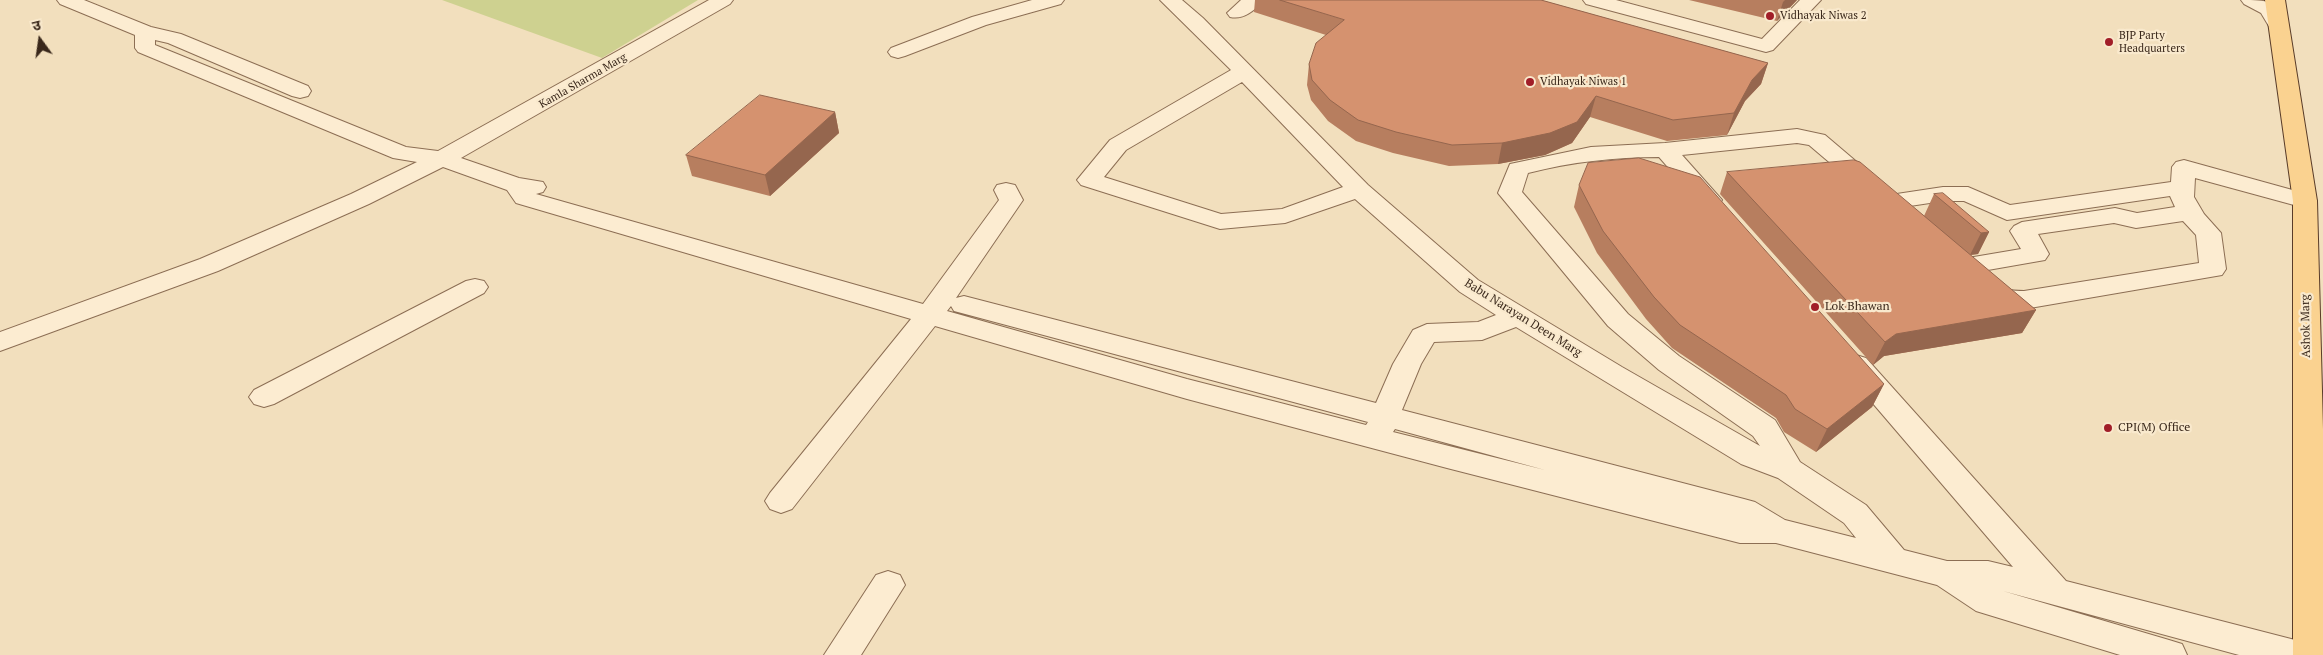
<!DOCTYPE html>
<html>
<head>
<meta charset="utf-8">
<style>
	body { margin:0 }
	#map { position:relative; width:2323px; height:655px; overflow:hidden; background:#f2dfbd; font-family:"PT Serif","Noto Sans Devanagari",serif }
	canvas { display:block }
	.north { position:absolute; left:15px; top:15px; width:50px; height:50px; -webkit-text-stroke:4px #f9e9cd; paint-order:stroke; rotate:346deg; font-size:14px; font-weight:700; line-height:20px; text-align:center; color:#3a281b }
	.north::after { content:''; display:block; margin:auto; width:18px; height:22px; background:#3a281b; clip-path:polygon(50% 0,100% 100%,50% 72%,0 100%) }
</style>
</head>
<body>
<div id="map">
<canvas width="2323" height="655"></canvas>
<div class="north">उ</div>
</div>
<script>
const c = document.querySelector('canvas').getContext('2d');
c.lineJoin = 'round';
function paint(path, color) {
  c.fillStyle = color;
  c.fill(path, 'evenodd');
}
function trace(path, color, width, dash) {
  c.strokeStyle = color;
  c.lineWidth = width;
  c.lineCap = dash ? 'butt' : 'round';
  c.setLineDash(dash || []);
  c.stroke(path);
}
function drawText(font, color, halo, rows, align = 'center') {
  c.font = font + ' "PT Serif",serif';
  c.lineWidth = 4.5;
  c.setLineDash([]);
  c.textBaseline = 'middle';
  c.strokeStyle = halo;
  c.fillStyle = color;
  for (const [text, x, y, turn = 0] of rows) {
    c.save();
    c.translate(x, y);
    c.rotate((+turn || 0) * Math.PI / 180);
    c.textAlign = isNaN(turn) ? turn : align;
    if (halo) c.strokeText(text, 0, 0);
    c.fillText(text, 0, 0);
    c.restore();
  }
}
const green = new Path2D(`
	M442 0H698L602 58Z`);
const minor = new Path2D(`
	M57 0H84L151 27 181 34 308 86 311 91 308 96 300 98 292 96 168 43 155 40V45L406 147 438 151 709 0H733L730 4 461 158 519 178 543 182 546 187 543 192 536 194 923 304 999 200 994 190 997 185 1006 183 1015 185 1023 200 956 298 964 296 1376 403 1393 364 1413 330 1427 324 1478 322 1496 315 1460 292 1355 199 1285 223 1220 229 1081 185 1077 180 1110 140 1231 70 1160 0H1182L1203 18 1368 185 1478 280 1622 367 1760 446 1753 436 1659 370 1608 326 1498 193 1510 164 1591 147 1665 143 1797 129 1825 135 1878 180 1882 185 1878 190 1870 192 1862 190 1809 145 1797 143 1682 155 1722 200 1719 205 1710 207 1701 205 1659 157C1615 157 1571 162 1528 173L1522 192 1628 314 1679 356 1775 420 1800 462 1866 505 1904 550 1947 561H1988L2013 567 1846 372 1842 365 1846 358 1856 355 1866 358 2066 581 2295 640 2308 644 2313 655H2239L2003 591 2169 640 2182 644 2187 655H2120L1976 611 1937 585 1776 543H1740L1447 468 1187 399 935 326 792 509 781 513 770 509 765 501 770 493 911 319 516 203 507 190 443 167 369 204 218 271 0 351V332L200 259 351 194 417 162 393 158 138 52 135 48V35L60 4ZM1242 82 1343 187 1282 209 1221 214 1104 177 1126 150ZM951 306 954 311 1368 422 1366 425 1187 379 947 311ZM1516 327 1741 464 1778 478 1844 523 1856 538 1785 520 1755 502 1744 499 1402 410 1421 364 1434 342 1482 340ZM1395 429 1545 470 1393 432Z
	M1032 0H1064L1061 4 986 25 905 56 898 58 891 56 888 52 891 48 972 17Z
	M1241 0H1263C1255 11 1243 20 1230 17L1227 13Z
	M1583 0H1616L1762 39 1800 0H1821L1773 50 1766 52 1586 4Z
	M2241 0C2270 0 2273 0 2287 24L2284 28 2277 30 2270 28 2261 13 2244 4Z
	M2184 160 2314 196 2317 201 2314 206 2305 208 2195 178 2194 197 2204 214 2221 233 2226 269 2222 275 2024 309 1990 303 1976 289 1980 283C1996 279 1994 285 2007 289 2012 291 2019 291 2024 291L2199 263 2196 235 2183 221 2136 228 2114 223 2038 234 2049 254 2045 260 1965 274 1956 272 1952 266 1956 260 2021 249 2010 231 2014 226 2022 222 2115 208 2137 213 2175 207 2170 196 2007 220 1964 201H1943L1890 209 1881 207 1878 202 1881 197 1890 195 1943 187H1968L2010 205 2171 182 2172 167 2176 162Z
	M475 279 484 281 488 287 484 293 274 404 264 407 254 404 249 397 254 390 466 281Z
	M888 571 900 575 905 585 861 655H824L876 575Z`);
const major = new Path2D(`
	M2265 0H2285L2317 201 2323 429V655H2293V201Z`);
const wall = new Path2D(`
	M1255 0H1541L1768 63 1761 84 1745 101 1727 135 1667 141 1590 117 1572 143 1545 155 1498 164 1449 166 1393 153 1356 141 1328 121 1311 100 1307 85 1309 64 1326 35 1254 12Z
	M1689 0H1797L1777 21Z
	M835 112 839 133 770 196 692 176 686 155Z
	M1727 172 1924 216 1934 194 1989 232 1978 254 1970 255 2036 310 2022 333 1884 356 1873 365 1720 194Z
	M1579 185 1884 384 1872 407 1816 452 1784 432 1776 418 1672 348 1646 319 1597 253 1574 207Z`);
const shadedWall = new Path2D(`
	M1785 0H1797L1777 21 1783 2Z
	M1768 63 1761 84 1745 101 1727 135 1734 113 1752 80Z
	M1596 96 1590 117 1572 143 1545 155 1498 164 1502 143Z
	M835 112 839 133 770 196 765 175Z
	M1989 232 1978 254 1970 255 1981 233Z
	M2036 310 2022 333 1884 356 1873 365 1885 342 1896 334Z
	M1884 384 1872 407 1816 452 1827 429Z`);
const building = new Path2D(`
	M1280 0H1541L1768 63 1752 80 1734 113 1673 120 1596 96 1577 122 1550 133 1502 143 1452 145 1396 132 1358 120 1330 100 1312 80 1309 64 1316 43 1344 20Z
	M760 95 835 112 765 175 686 155Z
	M1639 158 1700 177 1884 384 1827 429 1795 409 1786 395 1680 325 1654 297 1603 231 1579 185 1588 163Z
	M1854 160 1860 162 2036 310 1896 334 1885 342 1727 172Z
	M1943 193 1989 232 1981 233 1934 194Z`);
const markers = [
	[1770,16,5,"#a11e28"],
	[2109,42,5,"#a11e28"],
	[1530,82,5,"#a11e28"],
	[1815,307,5,"#a11e28"],
	[2108,428,5,"#a11e28"]
];
const farPoinames = [
	["Vidhayak Niwas 2",1780,16],
	["BJP Party",2119,36],
	["Headquarters",2119,49],
	["Vidhayak Niwas 1",1540,82]
];
const farStreetnames = [
	["Kamla Sharma Marg",583,81,-30]
];
const poiNames = [
	["Lok Bhawan",1825,307],
	["CPI(M) Office",2118,428]
];
const streetNames = [
	["Babu Narayan Deen Marg",1523,318,32],
	["Ashok Marg",2306,326,-91]
];
paint(green, '#ced190');
trace(minor, '#8c6e54', 2);
trace(major, '#593c29', 2);
paint(minor, '#fcecd1');
paint(major, '#fad290');
paint(wall, '#b77e5f');
paint(shadedWall, '#95664e');
paint(building, '#d5926f');
trace(building, '#95664e', 1);
for (const [x, y, r, color] of markers) {
  const dot = new Path2D();
  dot.arc(x, y, r, 0, 2 * Math.PI);
  c.fillStyle = color;
  c.fill(dot);
  trace(dot, '#f9e9cd', 2);
}
drawText('11px', '#3a281b', '#f9e9cd', farPoinames, 'left');
drawText('11px', '#3a281b', '#f9e9cd', farStreetnames);
drawText('12px', '#3a281b', '#f9e9cd', poiNames, 'left');
drawText('12px', '#3a281b', '#f9e9cd', streetNames);
</script>
</body>
</html>
